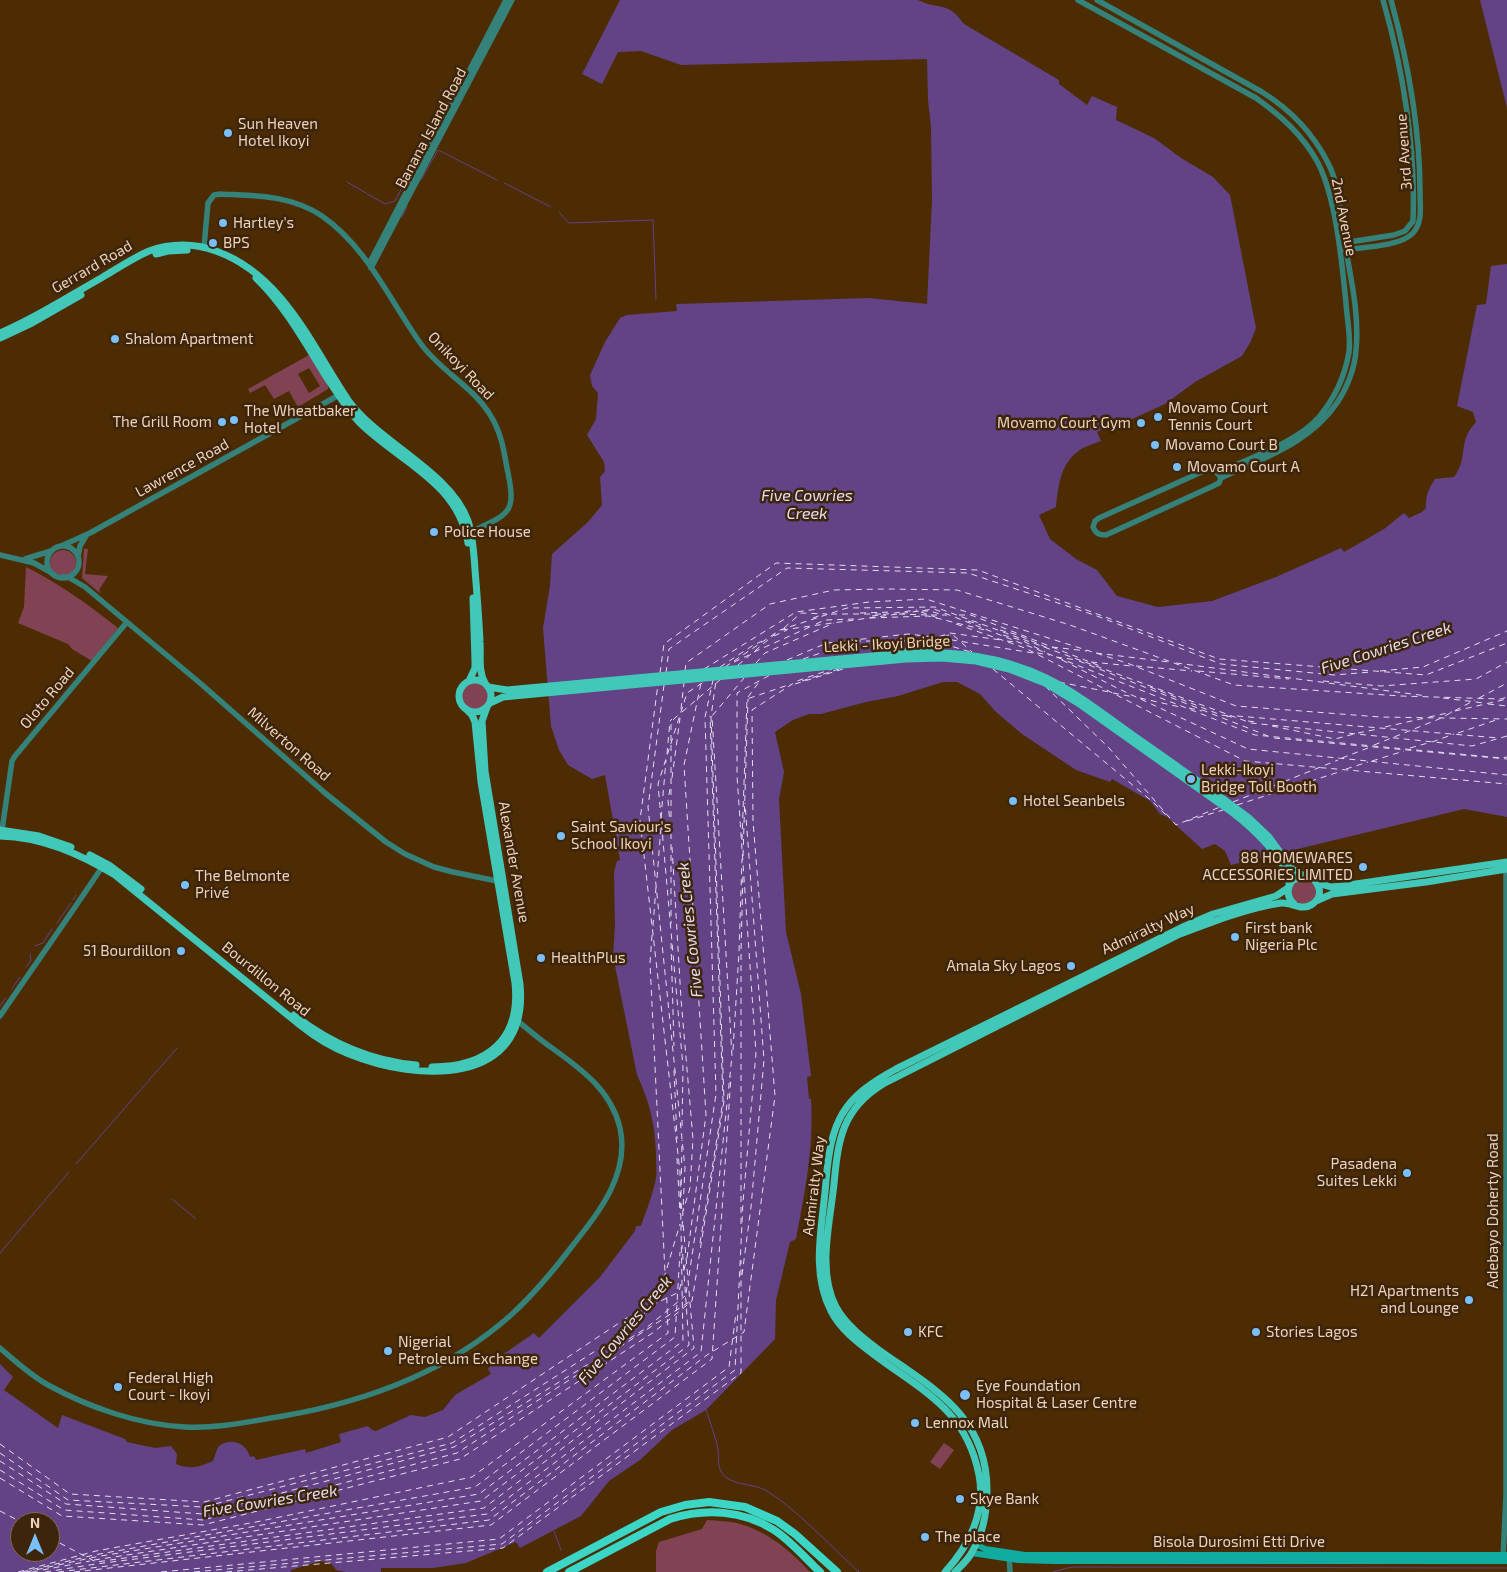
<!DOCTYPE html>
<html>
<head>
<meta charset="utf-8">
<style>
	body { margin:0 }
	#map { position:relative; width:1507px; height:1572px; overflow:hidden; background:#4d2c04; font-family:"Exo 2",sans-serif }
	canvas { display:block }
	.north { position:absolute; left:10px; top:1512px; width:50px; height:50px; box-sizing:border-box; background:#3d250b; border:1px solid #836b51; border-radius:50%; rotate:0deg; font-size:14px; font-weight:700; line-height:20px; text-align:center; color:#edd3bb }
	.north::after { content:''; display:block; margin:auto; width:18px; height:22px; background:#7abff8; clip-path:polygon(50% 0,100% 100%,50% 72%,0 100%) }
</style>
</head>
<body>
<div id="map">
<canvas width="1507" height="1572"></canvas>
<div class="north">N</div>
</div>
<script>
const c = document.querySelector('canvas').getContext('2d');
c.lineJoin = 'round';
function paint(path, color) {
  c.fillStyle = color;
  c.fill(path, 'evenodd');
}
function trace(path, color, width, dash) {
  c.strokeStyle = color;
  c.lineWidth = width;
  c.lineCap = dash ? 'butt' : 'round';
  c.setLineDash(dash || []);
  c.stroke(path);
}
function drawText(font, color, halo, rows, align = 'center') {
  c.font = font + ' "Exo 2",sans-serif';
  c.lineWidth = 5;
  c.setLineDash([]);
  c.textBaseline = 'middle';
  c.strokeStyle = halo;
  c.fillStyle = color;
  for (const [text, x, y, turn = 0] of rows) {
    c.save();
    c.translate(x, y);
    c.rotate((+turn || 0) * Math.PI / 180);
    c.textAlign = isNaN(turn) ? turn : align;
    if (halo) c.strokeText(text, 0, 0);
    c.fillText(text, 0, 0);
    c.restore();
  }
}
const green = new Path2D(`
	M309 355 328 385V389L298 407 289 391 274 399 265 385 250 393 248 389ZM309 368 320 386 309 393 298 374Z
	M84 549H88L85 574 108 576 99 590 101 594 82 578Z
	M50 563a13 13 0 1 1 26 0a13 13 0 1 1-26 0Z
	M26 567C60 584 89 605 118 628L92 661 72 649 68 644 18 623 24 607Z
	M462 696a13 13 0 1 1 26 0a13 13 0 1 1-26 0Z
	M1291 891a13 13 0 1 1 26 0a13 13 0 1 1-26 0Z
	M944 1443 954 1450 940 1469 930 1462Z
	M707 1520C717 1521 728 1521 737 1523 767 1531 790 1550 810 1572H656V1551L659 1542 702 1529Z`);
const water = new Path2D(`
	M620 0H918C940 11 947 0 964 24L1059 80V84L1087 105 1092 96 1117 107 1116 120 1154 138 1181 158 1213 177 1230 195 1256 328 1251 341 1242 356 1195 382 1165 404 1132 419 1116 422 1097 432 1101 441C1093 444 1082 447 1076 453 1060 466 1058 488 1056 507L1039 515 1050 539 1076 559 1097 570 1117 596 1158 607 1212 601 1276 577 1341 548 1344 552 1384 529 1404 513 1409 518 1422 512 1426 508C1425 497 1429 488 1435 479L1454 477C1467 459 1460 449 1468 433 1470 429 1473 426 1476 422L1473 412 1457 406 1477 305 1486 304 1491 266 1507 264V817L1464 809 1231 865 1225 851 1215 844 1202 849 1167 817 1160 814 1150 801 1112 779 1110 782 1076 770 1022 734 996 712 980 694 957 682H943L898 696 866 702 821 714H809L793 720 775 732 784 772 779 799 786 932 801 994 811 1076 807 1077 809 1099H811C814 1148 805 1191 796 1239L790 1242 776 1300 775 1339 706 1410 672 1430 640 1460 609 1481 581 1516 520 1548 516 1542 466 1563 433 1568H381V1572H346L336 1570 331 1563 320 1561 291 1570V1572H0V1364L13 1377 4 1390 58 1428 62 1415 125 1439 127 1442 155 1448 171 1446 177 1454 176 1464C190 1470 200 1467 213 1461L218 1447C229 1437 246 1442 250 1457L254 1456 256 1460 305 1449 306 1453 341 1442 339 1434 368 1426 372 1430 376 1431 411 1415 425 1417 443 1410 455 1395 491 1374 488 1369 495 1360 534 1333 539 1338 600 1277 635 1231 636 1226H641C646 1211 653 1195 656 1178 657 1171 656 1165 656 1158 656 1128 650 1102 637 1075L613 956 615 926 614 872 617 861 620 860 605 775 592 779 568 765 559 750 551 726 543 628 550 586 552 554 588 522 602 505 600 477 605 471 604 462 587 435 596 419 598 393 592 386 590 375 605 342 620 318 627 315 677 311 676 304 868 298 927 304 932 200 931 127 928 100 927 59 681 65 641 51 618 52 602 84 582 74ZM20 1522H50V1552H20Z
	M1480 0H1507V108Z`);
const stream = new Path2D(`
	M440 90 444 92
	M445 109 452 96 449 94
	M421 180 438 150 497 180
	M347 182 385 204 395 201 414 165
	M504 183 551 207
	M559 212 569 223 653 220 656 299
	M402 217 407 207
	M73 900 76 895
	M57 923 71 903
	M35 946 43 943 52 929
	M26 967 31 961 30 954
	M12 989 20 977
	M0 1006 6 998
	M76 1164 177 1048
	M172 1199 195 1218
	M0 1253 69 1172
	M706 1410C710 1423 716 1437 718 1450 719 1458 717 1465 722 1473 730 1486 754 1483 767 1491 800 1512 830 1546 859 1572
	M554 1531 561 1550
	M1053 1572 1067 1568 1075 1567 1507 1568`);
const ferry = new Path2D(`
	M922 611H930L940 614
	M921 612 938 618
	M860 613 893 612
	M831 614H882
	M899 614 927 615
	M931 615H947
	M959 615H971L1100 666
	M872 616 917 610
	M813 618 821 615
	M870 618 928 616 989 631
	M968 621 981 625
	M816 624 825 620 854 619
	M956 624 1025 648 1245 761 1507 784
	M784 628 801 613 827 614
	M782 630 934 609 1255 735 1502 758 1507 757
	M1000 630 1018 635 1048 648
	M1003 635 1021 640 1045 652
	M774 636 787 630
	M940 638 1033 653
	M929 640 950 633 1001 640
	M933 640 952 634 972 652
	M1007 641 1015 642
	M1052 647 1087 651
	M898 650 925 641
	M902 650 930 641
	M754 652 812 626
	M1037 653 1050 655
	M1096 653 1169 662
	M1056 657 1077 660
	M803 659 856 641H934L974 653
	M787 660 827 643 908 634 934 637
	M1062 660 1119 689 1248 749 1507 775
	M1079 661 1268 736
	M734 662 749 655
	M1091 662 1132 666
	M756 663 765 653 834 623
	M1176 663 1427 696
	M738 665 775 634
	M1136 666 1192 671
	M720 667 752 646 762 641
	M725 667 780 630 847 608 935 607 1251 723 1472 746 1507 736
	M704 669 796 612 869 602 926 599 1127 663 1236 706 1380 717 1507 719
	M993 669 1153 802 1169 818
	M685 671 686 663 770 604 834 590 886 589 957 590 1070 625 1234 685 1401 696 1501 699 1507 697
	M1198 671 1289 679
	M1380 671 1423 667 1507 631
	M660 673 664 644 776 563 978 570 1219 659 1426 675 1507 643
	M666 673 669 649 787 568 968 573 1097 616 1221 664 1334 675 1371 672
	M802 681 839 669
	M1323 681 1381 686 1476 679 1507 662
	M1059 682 1109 692
	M795 684 846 668
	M664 685 648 807 685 1168 682 1230
	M1045 686 1109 748 1176 825 1220 807
	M1150 687 1221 715 1230 716
	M1113 693 1134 697
	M748 697 759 682
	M1140 698 1180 707
	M1443 698 1484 703
	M1479 698 1507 683
	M1488 704 1507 706
	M1189 708 1202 711
	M681 709 684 683
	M1455 711 1507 699
	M682 712 721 679
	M1226 716 1237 718
	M1237 716 1499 738
	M1429 717 1452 712
	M1248 721 1256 722
	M1272 726 1335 739 1354 734
	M1385 727 1425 718
	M1358 733 1378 729
	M1458 733 1499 719
	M1274 738 1507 759
	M671 741V722L679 714
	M1432 742 1454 734
	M671 745V924
	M1374 745 1439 719 1475 700
	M1410 748 1428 743
	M667 754 670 721 672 719
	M1342 758 1368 748
	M1372 761 1404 751
	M1346 769 1368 762
	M672 778 680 718
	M670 789 668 800 670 825
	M1233 802 1338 760
	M1237 805 1342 771
	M661 818 666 760
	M1187 821 1223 810
	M742 840 747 699 791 684
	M672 847 681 999 693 1139 690 1188 683 1211
	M743 856 748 699
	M657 878 661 827
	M653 926 656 887
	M652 935 650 963 665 1273
	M671 943 674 1046
	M733 1050 739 952 742 859
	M674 1070 677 1139
	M682 1126 683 1067 658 784 687 693 705 681
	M677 1158 680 1214
	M681 1196 682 1140
	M681 1203 682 1211
	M741 1224V952L743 873
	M700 1243 723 1101 710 716
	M687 1258 706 1115 684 765 701 683
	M684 1270 686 1261
	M742 1275 751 1207 764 1060 745 803
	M689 1276 716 1094 705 717 713 680
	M686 1293 688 1282
	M0 1444 70 1494 204 1502 448 1437 628 1317 679 1292 681 1283
	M0 1453 68 1500 203 1507 452 1443 639 1323 664 1278 680 1224
	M0 1461 66 1504 203 1514 454 1447 645 1329 685 1296
	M0 1470 64 1510 203 1520 457 1453 689 1302
	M0 1478 62 1516 203 1525 460 1459 654 1332 692 1301 724 1101 711 717 716 680
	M0 1511 21 1522
	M50 1538 96 1562 484 1508 694 1348 683 1223
	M94 1560 481 1501 689 1345 682 1245
	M18 1572 96 1551 256 1522 472 1477 668 1333 666 1277
	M22 1572 94 1555 475 1487 675 1337 680 1252
	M26 1572 95 1557 479 1494 683 1341 680 1172 640 820 658 684
	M32 1572 90 1561
	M45 1572 96 1564 487 1514 701 1352 732 1056 712 716 744 678
	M58 1572 489 1520 707 1355 744 1332 775 1096 753 821 752 710 797 681 832 669
	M74 1572 491 1525 712 1359 731 1076
	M161 1572 499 1539 729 1367 736 1313
	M194 1572 502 1544 735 1370 743 1202 756 1053 737 776V693L770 675
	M226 1572 503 1548 741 1373V1260`);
const tertiary = new Path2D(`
	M1078 0 1256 98C1281 116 1303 135 1318 163 1336 198 1342 263 1346 303 1347 320 1351 336 1349 352 1345 376 1334 399 1319 417 1298 442 1247 459 1217 473
	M1097 0 1262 92C1291 110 1313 133 1328 163 1339 184 1340 211 1343 233 1349 271 1360 312 1356 350 1355 368 1347 388 1337 403 1310 443 1263 458 1221 478L1219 483 1213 486 1106 535C1099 535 1096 534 1093 527L1095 521 1099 518 1206 470 1214 468 1221 478
	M1343 243 1394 235 1405 231 1413 221C1416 149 1403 69 1383 0
	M204 247 208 203 214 195 220 194C256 196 291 195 322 216 367 247 390 301 421 344 441 372 475 387 492 418 501 433 504 451 507 468 517 514 510 513 471 532
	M1343 250C1362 247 1400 247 1413 233 1423 222 1420 206 1420 193 1420 128 1408 62 1391 0
	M369 264 506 0
	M371 268 512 0
	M61 546 90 533 339 395
	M47 562a16 16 0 1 1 32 0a16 16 0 1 1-32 0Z
	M0 555 34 563 52 573
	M78 557 80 546 86 536
	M25 559 51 551
	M62 577H68L85 587 200 683 325 793 386 842 405 854 434 867 453 872 497 881
	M2 830 12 761 15 756 127 622
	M0 1016C34 966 69 917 102 867
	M0 1348C15 1361 30 1375 48 1385 88 1407 139 1425 185 1427 218 1429 251 1421 283 1416 365 1402 447 1372 511 1315 534 1294 554 1270 573 1245 599 1212 630 1174 620 1128 611 1090 581 1069 552 1048 540 1040 530 1031 519 1022
	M1009 1554 1010 1572
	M1503 1559 1506 1495V866`);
const secondary = new Path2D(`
	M978 1539 980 1546 985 1549 1025 1555H1507
	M972 1553 1018 1560 1053 1561H1507`);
const primary = new Path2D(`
	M156 254 168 251 187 250
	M256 278C287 308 306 345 329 381 338 394 347 409 358 421 397 461 458 481 468 543
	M0 333C36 318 69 296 103 277 118 268 133 258 149 251 170 243 195 243 216 251 283 275 311 345 348 400 379 443 451 472 468 521 473 536 474 554 475 570 477 594 479 618 480 642 481 655 478 671 485 683
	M0 338 32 323 81 295
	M459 696a16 16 0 1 1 32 0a16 16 0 1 1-32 0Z
	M469 681 475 668V661L473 598
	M488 687 507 690 905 653C954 651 1001 656 1046 678 1081 695 1112 721 1144 743 1179 768 1215 792 1249 818L1269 837 1292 869 1302 875
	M490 703 503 697 906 659 942 658 976 661 1009 669 1045 683 1078 703 1233 813C1250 826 1290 862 1289 884
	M0 830 39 836 71 847
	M0 836C42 837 80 854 115 875L300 1025C315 1037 331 1047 349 1054 417 1082 530 1087 520 984L485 771 482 721 487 707
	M90 855 109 865 141 889
	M1317 883 1331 887 1342 886 1507 862
	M1316 901 1332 894 1426 882 1507 869
	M294 1015C330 1043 371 1061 416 1065
	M432 1067C487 1067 521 1040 515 983L481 782 475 722 472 715 467 710
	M945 1572C969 1546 986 1512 979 1475 966 1409 922 1391 873 1354 857 1342 840 1329 831 1311 810 1271 823 1224 826 1181 831 1121 842 1098 896 1069L1185 926 1213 914 1276 896 1288 888
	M955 1572C961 1566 969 1559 972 1552 983 1534 987 1510 987 1490 987 1415 932 1388 879 1350 863 1338 846 1325 836 1307 817 1271 830 1223 834 1184 838 1140 842 1109 883 1084L1180 934C1212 922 1247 908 1281 903 1291 902 1302 911 1311 905 1327 896 1318 876 1303 875L1292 881C1286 889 1287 897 1294 904`);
const trunk = new Path2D(`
	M547 1572 661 1512 685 1505 709 1502 745 1507 777 1521 795 1534 837 1572
	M569 1572 670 1519C705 1508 743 1510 774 1530 791 1541 805 1558 820 1572`);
const markers = [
	[228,133,5,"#7abff8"],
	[223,223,5,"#7abff8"],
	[213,243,5,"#7abff8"],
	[115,339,5,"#7abff8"],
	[1158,417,5,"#7abff8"],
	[234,420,5,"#7abff8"],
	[222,422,5,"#7abff8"],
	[1141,423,5,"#7abff8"],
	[1155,445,5,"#7abff8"],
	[1177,467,5,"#7abff8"],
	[434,532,5,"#7abff8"],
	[1191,779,5,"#7abff8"],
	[1013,801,5,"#7abff8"],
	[561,836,5,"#7abff8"],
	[1363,867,5,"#7abff8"],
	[185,885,5,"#7abff8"],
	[1235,937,5,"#7abff8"],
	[181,951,5,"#7abff8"],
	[541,958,5,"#7abff8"],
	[1071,966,5,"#7abff8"],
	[1407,1173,5,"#7abff8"],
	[1469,1300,5,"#7abff8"],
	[908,1332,5,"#7abff8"],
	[1256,1332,5,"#7abff8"],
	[388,1351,5,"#7abff8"],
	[118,1387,5,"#7abff8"],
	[965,1395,6,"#7abff8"],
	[915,1423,5,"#7abff8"],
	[960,1499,5,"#7abff8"],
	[925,1537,5,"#7abff8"]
];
const poiNames = [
	["Sun Heaven",238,124],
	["Hotel Ikoyi",238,141],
	["Hartley's",233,223],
	["BPS",223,243],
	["Shalom Apartment",125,339],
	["Movamo Court",1168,408],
	["Tennis Court",1168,425],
	["The Wheatbaker",244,411],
	["Hotel",244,428],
	["The Grill Room",212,422,"right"],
	["Movamo Court Gym",1131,423,"right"],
	["Movamo Court B",1165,445],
	["Movamo Court A",1187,467],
	["Police House",444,532],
	["Lekki-Ikoyi",1201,770],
	["Bridge Toll Booth",1201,787],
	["Hotel Seanbels",1023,801],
	["Saint Saviour's",571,827],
	["School Ikoyi",571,844],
	["88 HOMEWARES",1353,858,"right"],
	["ACCESSORIES LIMITED",1353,875,"right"],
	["The Belmonte",195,876],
	["Privé",195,893],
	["First bank",1245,928],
	["Nigeria Plc",1245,945],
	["51 Bourdillon",171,951,"right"],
	["HealthPlus",551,958],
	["Amala Sky Lagos",1061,966,"right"],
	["Pasadena",1397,1164,"right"],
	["Suites Lekki",1397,1181,"right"],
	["H21 Apartments",1459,1291,"right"],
	["and Lounge",1459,1308,"right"],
	["KFC",918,1332],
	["Stories Lagos",1266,1332],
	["Nigerial",398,1342],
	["Petroleum Exchange",398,1359],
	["Federal High",128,1378],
	["Court - Ikoyi",128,1395],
	["Eye Foundation",976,1386],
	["Hospital & Laser Centre",976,1403],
	["Lennox Mall",925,1423],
	["Skye Bank",970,1499],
	["The place",935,1537]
];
const streetNames = [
	["Banana Island Road",431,128,-62],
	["3rd Avenue",1404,152,-94],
	["2nd Avenue",1344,217,79],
	["Gerrard Road",92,267,-30],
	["Onikoyi Road",461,366,46],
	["Lawrence Road",182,468,-29],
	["Lekki - Ikoyi Bridge",887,644,-3],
	["Oloto Road",47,698,-50],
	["Milverton Road",289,744,41],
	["Alexander Avenue",514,862,80],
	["Admiralty Way",1148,929,-25],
	["Bourdillon Road",266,979,39],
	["Admiralty Way",814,1186,-83],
	["Adebayo Doherty Road",1493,1211,-90],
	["Bisola Durosimi Etti Drive",1239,1542]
];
const waterNames = [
	["Five Cowries",807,496],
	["Creek",807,514],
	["Five Cowries Creek",1386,648,-18],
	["Five Cowries Creek",690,930,-96],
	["Five Cowries Creek",625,1330,-50],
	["Five Cowries Creek",270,1501,-9]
];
paint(green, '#814353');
paint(water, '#634386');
trace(stream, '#634386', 1);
trace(ferry, '#e5ddf1', 1, [6, 5]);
trace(tertiary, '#348279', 5.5);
trace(secondary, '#10ac9f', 6);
trace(primary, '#41c8b9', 7);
trace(trunk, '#3cd6c6', 8);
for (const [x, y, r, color] of markers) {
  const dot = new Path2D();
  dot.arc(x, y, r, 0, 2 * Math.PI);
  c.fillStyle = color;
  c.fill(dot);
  trace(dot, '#3d250b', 2);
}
drawText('15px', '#edd3bb', '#3d250b', poiNames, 'left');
drawText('15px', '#edd3bb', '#3d250b', streetNames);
drawText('italic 16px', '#e5ddf1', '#3d250b', waterNames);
</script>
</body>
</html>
